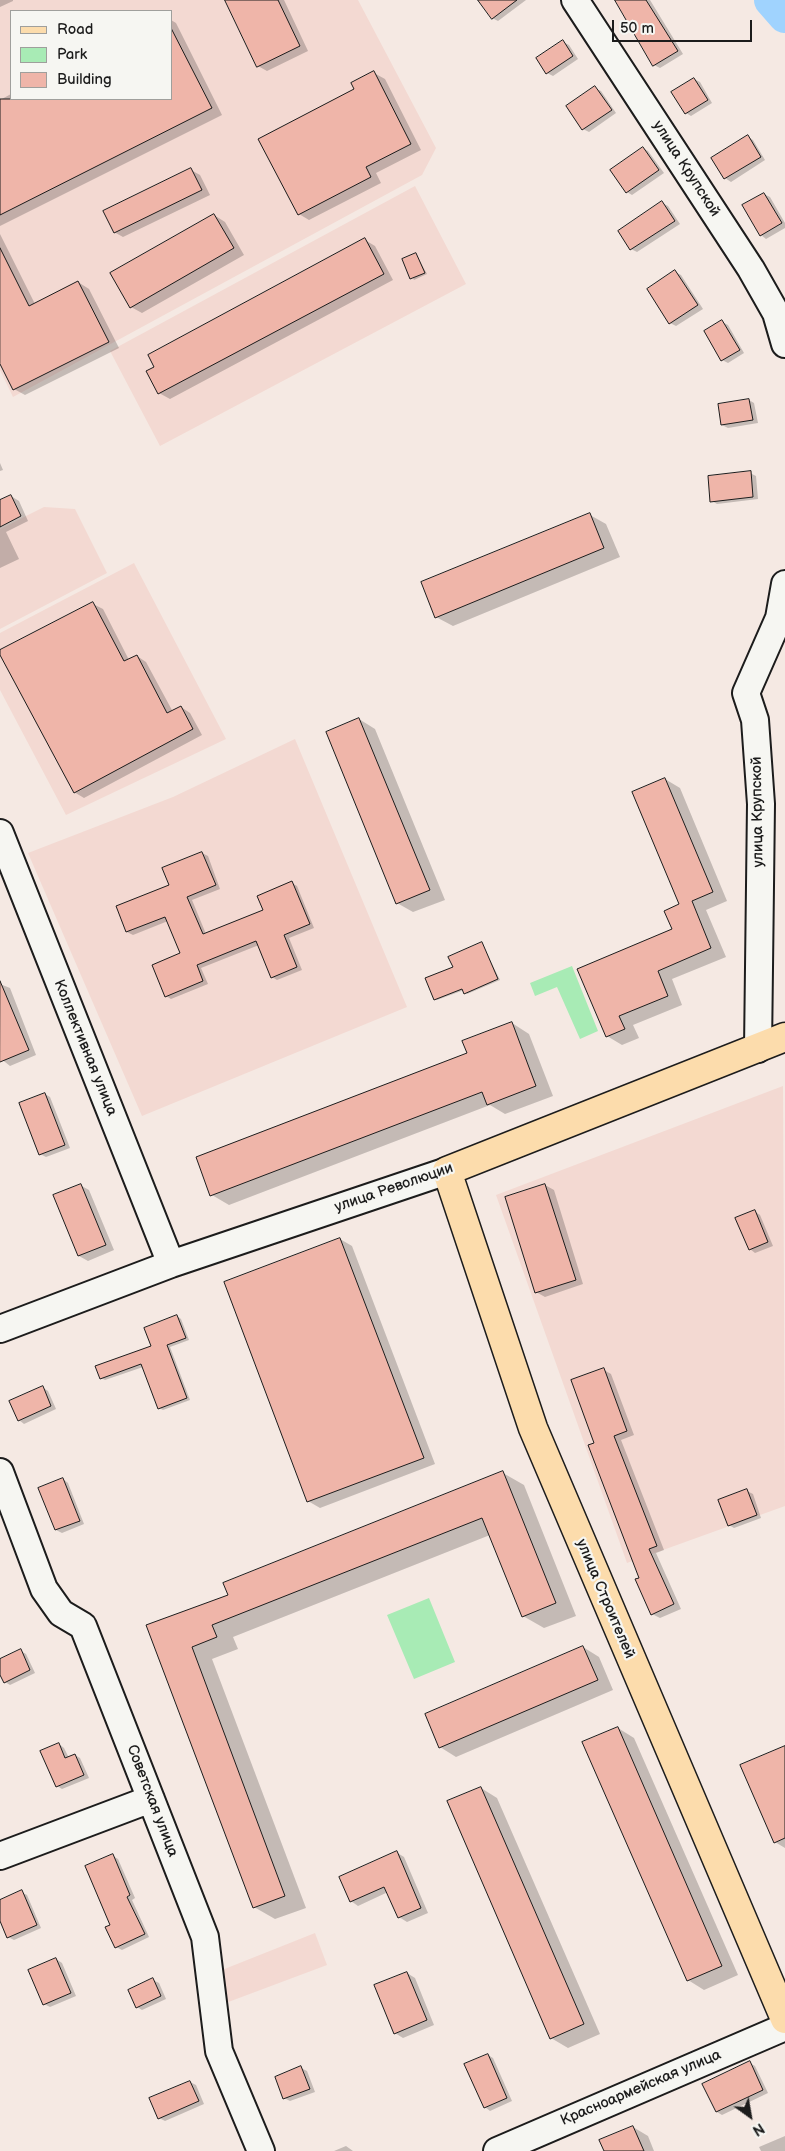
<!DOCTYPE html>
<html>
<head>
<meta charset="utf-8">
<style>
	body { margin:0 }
	#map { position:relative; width:785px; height:2151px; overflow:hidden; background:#f5e9e3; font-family:"Balsamiq Sans",sans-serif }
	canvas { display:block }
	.legend { position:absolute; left:10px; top:10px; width:162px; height:90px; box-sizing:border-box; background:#f6f6f2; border:1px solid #9f9f9c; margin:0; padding:6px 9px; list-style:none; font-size:15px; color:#1c1c1c }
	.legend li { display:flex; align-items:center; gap:10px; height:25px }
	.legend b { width:25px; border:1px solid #9f9f9c }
	.north { position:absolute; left:725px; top:2091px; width:50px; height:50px; -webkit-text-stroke:4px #f6f6f2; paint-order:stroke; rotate:148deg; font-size:14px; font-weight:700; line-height:20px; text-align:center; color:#1c1c1c }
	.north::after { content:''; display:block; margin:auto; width:18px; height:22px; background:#1c1c1c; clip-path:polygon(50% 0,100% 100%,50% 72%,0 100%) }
	.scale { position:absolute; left:612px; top:20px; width:140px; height:22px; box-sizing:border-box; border:2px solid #1c1c1c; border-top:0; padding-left:6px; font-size:15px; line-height:18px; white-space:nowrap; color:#1c1c1c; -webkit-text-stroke:4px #f6f6f2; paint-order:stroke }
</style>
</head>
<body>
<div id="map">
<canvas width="785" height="2151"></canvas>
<ul class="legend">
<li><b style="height:6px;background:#fcdcac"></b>Road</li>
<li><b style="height:14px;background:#a8ebb5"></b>Park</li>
<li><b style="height:14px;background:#efb5a9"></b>Building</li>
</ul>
<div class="north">N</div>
<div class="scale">50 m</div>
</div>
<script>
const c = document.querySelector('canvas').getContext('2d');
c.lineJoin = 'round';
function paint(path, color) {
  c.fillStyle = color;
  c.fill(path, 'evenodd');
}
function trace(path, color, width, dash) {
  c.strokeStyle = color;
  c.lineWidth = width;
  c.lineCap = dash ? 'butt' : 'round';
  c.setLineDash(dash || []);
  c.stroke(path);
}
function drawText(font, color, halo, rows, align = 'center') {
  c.font = font + ' "Balsamiq Sans",sans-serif';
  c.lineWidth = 4.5;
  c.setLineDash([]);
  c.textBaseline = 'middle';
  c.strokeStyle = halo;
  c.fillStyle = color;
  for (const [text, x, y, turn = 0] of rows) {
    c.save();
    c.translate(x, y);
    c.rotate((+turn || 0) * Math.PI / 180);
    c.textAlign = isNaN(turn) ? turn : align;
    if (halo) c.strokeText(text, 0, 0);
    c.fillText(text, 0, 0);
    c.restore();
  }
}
const built = new Path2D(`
	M0 0H358L436 148 422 175 13 397 0 370ZM11 11H171V99H11Z
	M415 186 466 284 160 446 110 351Z
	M44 507 75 509 107 573 0 629V529Z
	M134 563 226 739 66 815 0 690V633Z
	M295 739 407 1007 142 1116 28 853 173 797Z
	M783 1086 785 1506 627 1563 496 1195Z
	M315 1933 327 1965 223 2004 217 1972Z`);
const green = new Path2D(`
	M572 966 598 1031 580 1039 557 987 535 996 530 983Z
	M429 1598 455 1662 414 1679 387 1615Z`);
const shadow = new Path2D(`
	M0 0H13V1L0 7Z
	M226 0H284L308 51 267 71 258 66Z
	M480 0H526L498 21 492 18Z
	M616 0H650L683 54 660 68 654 65Z
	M171 20 176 23 222 115 0 226V100L11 94V99H171Z
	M563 42 569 45 578 59 553 76 547 73Z
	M374 73 385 79 421 150 376 173 381 183 309 220 299 214 355 90Z
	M694 79 700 82 712 103 691 116 686 113Z
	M595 88 601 91 616 113 589 132 583 129Z
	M748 137 753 140 765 160 731 182 725 178 713 159Z
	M643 148 648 151 664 173 632 195 627 192Z
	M191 170 200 175 210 195 123 237 114 232Z
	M764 194 770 197 785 223V228L766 239 761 235Z
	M662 203 668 206 680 224 637 252 631 249Z
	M214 215 225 222 244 255 142 313 131 307Z
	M0 234 35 304 78 282 89 289 119 348 25 395 14 389 0 361Z
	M365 240 375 246 393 280 170 399 159 393Z
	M416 254 427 274 414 280 403 260Z
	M675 272 681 275 703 309 676 326 670 323Z
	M722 322 728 325 744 353 728 363 722 360Z
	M749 400 754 403 758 423 728 428 722 425Z
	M0 463 3 470 0 471Z
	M750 473 756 476 758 499 717 504 712 501Z
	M11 496 19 501 28 521 6 532 19 559 0 568V501Z
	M590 515 606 524 620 557 453 626 436 617Z
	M93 604 103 609 129 660 137 656 146 662 173 712 181 707 190 713 202 735 84 798 74 792 0 652Z
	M359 719 375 729 445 900 413 912 397 903Z
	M665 779 680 788 727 901 706 910 726 957 672 979 682 1005 633 1025 639 1038 622 1045 607 1036 579 970 673 930 680 905Z
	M202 853 208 856 220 889 192 900 206 934 264 911 292 883 297 886 314 928 289 938 302 970 277 980 272 977 259 945 201 968 208 984 171 999 166 996 181 954 168 921 133 935 127 932 117 907 170 885Z
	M482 944 500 980 467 994 464 990 437 1000 435 999 454 968Z
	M0 984 10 988 36 1055 10 1066 0 1058Z
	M512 1023 529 1034 553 1096 505 1114 490 1105 229 1205 212 1195 469 1054Z
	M45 1094 50 1097 70 1148 46 1157 40 1154Z
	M80 1185 89 1190 114 1250 88 1261 79 1256 55 1195Z
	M545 1185 554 1190 583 1284 545 1297 536 1292Z
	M754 1211 760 1215 773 1246 755 1253 750 1249Z
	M340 1239 352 1246 435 1464 320 1508 308 1501Z
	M177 1316 181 1319 189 1340 170 1347 190 1400 163 1410 159 1408 143 1367 105 1380 101 1378 152 1346Z
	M604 1370 611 1374 634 1435 621 1440 664 1550 656 1553 681 1609 660 1618 652 1614 596 1444Z
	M42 1387 48 1391 56 1409 24 1424 19 1420Z
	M503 1473 524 1485 576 1616 544 1628 523 1616 490 1535 233 1637 238 1649 212 1659 306 1908 275 1919 254 1907 148 1626 229 1595Z
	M63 1479 68 1483 84 1524 62 1533 56 1530 40 1489Z
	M747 1491 753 1494 761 1518 734 1528 729 1525Z
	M583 1647 599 1657 613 1690 456 1757 440 1747Z
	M21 1651 26 1654 35 1673 10 1685 5 1682 0 1672V1660Z
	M618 1728 634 1738 738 1975 704 1990 688 1980Z
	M59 1744 64 1748 69 1758 75 1755 80 1758 89 1778 62 1789 57 1786Z
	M785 1747V1848L775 1842Z
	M481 1788 497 1798 600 2034 568 2048 551 2038Z
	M396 1852 404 1857 428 1913 407 1922 399 1917 388 1892 358 1906 351 1901Z
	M113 1856 118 1859 135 1898 132 1900 149 1937 122 1950 116 1947 112 1925Z
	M21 1892 27 1895 41 1928 14 1940 8 1937 0 1918V1901Z
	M56 1959 62 1963 76 1996 50 2007 44 2004Z
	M407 1973 415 1978 434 2025 403 2038 395 2033Z
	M153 1980 159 1983 166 1999 142 2010 137 2007Z
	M488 2055 493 2058 512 2101 490 2111 485 2107Z
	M750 2063 755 2066 768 2093 722 2115 717 2112 704 2084Z
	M301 2068 307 2071 315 2092 290 2101 284 2098Z
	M190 2082 196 2085 204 2104 165 2121 159 2118Z
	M633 2127 648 2136 654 2151H606Z
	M785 2136V2151H761L759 2147Z
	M346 2146 353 2151H334Z`);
const river = new Path2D(`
	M771 0 785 16`);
const building = new Path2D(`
	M225 0H278L300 46 257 67Z
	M478 0H517L492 19Z
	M615 0H646L678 51 653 66Z
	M171 28 212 108 0 215V99H171Z
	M563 40 573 56 546 74 536 58Z
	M374 71 411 144 366 167 371 177 298 215 258 139 354 89 351 83Z
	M694 78 708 100 685 114 671 92Z
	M595 86 612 110 582 130 566 106Z
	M748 135 761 157 724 179 711 158Z
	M643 147 659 170 626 193 610 170Z
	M191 168 202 190 114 233 103 211Z
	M764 193 782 223 760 236 742 205Z
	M662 201 675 221 630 250 618 231Z
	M214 214 234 248 130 308 110 273Z
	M365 238 384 274 158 394 146 371 154 367 148 355Z
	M0 248 29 306 78 281 109 342 13 390 0 364Z
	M416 253 425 273 410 279 402 259Z
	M675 270 698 305 669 324 647 289Z
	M722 320 740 350 721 361 704 331Z
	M749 399 753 420 721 425 718 404Z
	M751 471 753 497 710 502 708 476Z
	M11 495 21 516 0 527V500Z
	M590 513 604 548 435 618 421 582Z
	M93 602 124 661 137 655 167 713 181 706 193 729 74 793 0 655V650Z
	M359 718 430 890 396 904 326 732Z
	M665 778 713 892 692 901 711 948 658 971 668 996 619 1016 625 1029 606 1037 577 969 672 929 664 911 679 904 632 792Z
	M202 852 216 885 187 897 203 934 263 910 257 896 292 881 310 924 284 935 297 967 271 978 256 941 197 965 203 981 165 997 152 965 180 953 165 917 126 932 116 906 169 885 162 868Z
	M482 942 498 979 464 994 462 989 434 1000 425 978 453 967 448 957Z
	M0 981 29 1050 0 1062Z
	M512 1022 536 1086 487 1105 482 1092 210 1196 196 1157 467 1053 462 1041Z
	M45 1093 65 1145 39 1155 19 1103Z
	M81 1184 106 1245 78 1256 53 1195Z
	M545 1184 576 1280 535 1293 505 1197Z
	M755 1210 768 1242 749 1250 735 1218Z
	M340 1238 424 1458 307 1502 224 1282Z
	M177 1315 186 1338 167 1345 187 1398 158 1409 141 1364 100 1379 95 1366 151 1346 144 1328Z
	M604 1368 627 1431 614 1436 657 1546 649 1549 674 1604 651 1615 635 1579 639 1578 588 1445 594 1443 571 1380Z
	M43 1386 51 1406 18 1421 9 1401Z
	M503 1471 556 1603 522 1617 482 1518 212 1625 217 1637 192 1647 285 1896 253 1908 146 1625 228 1595 223 1583Z
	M63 1478 80 1521 55 1530 38 1488Z
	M747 1489 757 1515 728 1526 718 1500Z
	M583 1646 598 1680 439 1748 425 1714Z
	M21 1649 30 1670 4 1683 0 1675V1659Z
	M618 1727 722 1966 687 1981 582 1742Z
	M59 1743 65 1758 75 1754 84 1775 56 1787 40 1751Z
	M785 1746V1838L774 1843 740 1765Z
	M481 1787 584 2024 550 2039 447 1801Z
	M397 1851 421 1908 398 1918 384 1887 350 1902 339 1877Z
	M113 1854 130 1895 127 1897 145 1934 115 1948 105 1927 110 1925 85 1866Z
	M22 1890 37 1925 7 1938 0 1921V1900Z
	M56 1958 71 1993 43 2005 28 1970Z
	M407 1972 427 2020 394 2034 374 1985Z
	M153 1978 161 1996 136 2008 128 1990Z
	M488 2054 507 2098 484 2108 464 2064Z
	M750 2061 763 2090 716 2112 702 2084Z
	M301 2066 310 2089 283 2099 275 2077Z
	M190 2081 199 2101 158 2119 149 2098Z
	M633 2126 644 2151H604L599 2140Z`);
const minor = new Path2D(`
	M575 0 751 269 776 313 785 344
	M0 833 171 1264
	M758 1049 761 804 755 720 746 693 779 618 785 584
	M0 1329 171 1264 447 1171
	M0 1472 44 1589 61 1613 83 1626 205 1937 219 2051 261 2151
	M0 1856 151 1799
	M497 2151 785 2027`);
const major = new Path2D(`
	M785 1037 447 1171 533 1428 785 2019`);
const streetNames = [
	["улица Крупской",686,169,57],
	["улица Крупской",758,812,-91],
	["Коллективная улица",85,1048,68],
	["улица Революции",394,1188,-19],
	["улица Строителей",605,1599,67],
	["Советская улица",152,1801,69],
	["Красноармейская улица",641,2088,-23]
];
paint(built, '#f3d9d2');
paint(green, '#a8ebb5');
paint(shadow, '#0003');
trace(river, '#a0d3fe', 34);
paint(building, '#efb5a9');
trace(building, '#1c1c1c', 1);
trace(minor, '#1c1c1c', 30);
trace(major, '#1c1c1c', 31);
trace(minor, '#f6f6f2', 26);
trace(major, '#fcdcac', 28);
drawText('15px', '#1c1c1c', '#f6f6f2', streetNames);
</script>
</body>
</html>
